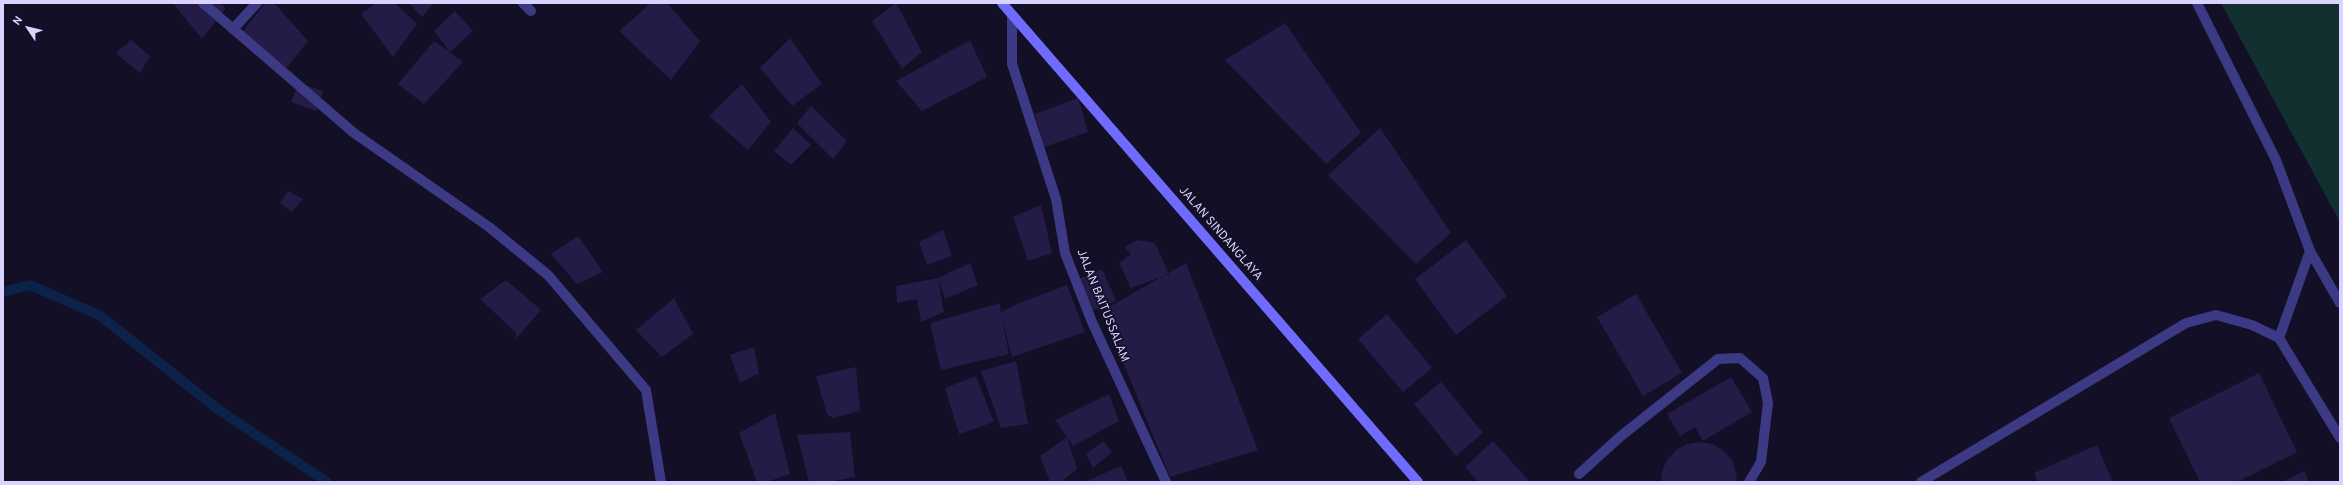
<!DOCTYPE html>
<html>
<head>
<meta charset="utf-8">
<style>
	body { margin:0 }
	#map { position:relative; width:2343px; height:485px; overflow:hidden; background:#130f26; font-family:Overpass,sans-serif }
	canvas { display:block }
	.frame { position:absolute; inset:0; border:4px solid #d9d4ff; pointer-events:none }
	.north { position:absolute; left:8px; top:8px; width:40px; height:40px; -webkit-text-stroke:3px #130f26; paint-order:stroke; rotate:305deg; font-size:11px; font-weight:700; line-height:16px; text-align:center; color:#d9d4ff }
	.north::after { content:''; display:block; margin:auto; width:14px; height:18px; background:#d9d4ff; clip-path:polygon(50% 0,100% 100%,50% 72%,0 100%) }
</style>
</head>
<body>
<div id="map">
<canvas width="2343" height="485"></canvas>
<div class="frame"></div>
<div class="north">N</div>
</div>
<script>
const c = document.querySelector('canvas').getContext('2d');
c.lineJoin = 'round';
function paint(path, color) {
  c.fillStyle = color;
  c.fill(path, 'evenodd');
}
function trace(path, color, width, dash) {
  c.strokeStyle = color;
  c.lineWidth = width;
  c.lineCap = dash ? 'butt' : 'round';
  c.setLineDash(dash || []);
  c.stroke(path);
}
function drawText(font, color, halo, rows, align = 'center') {
  c.font = font + ' Overpass,sans-serif';
  c.lineWidth = 3.5;
  c.setLineDash([]);
  c.textBaseline = 'middle';
  c.strokeStyle = halo;
  c.fillStyle = color;
  for (const [text, x, y, turn = 0] of rows) {
    c.save();
    c.translate(x, y);
    c.rotate((+turn || 0) * Math.PI / 180);
    c.textAlign = isNaN(turn) ? turn : align;
    if (halo) c.strokeText(text, 0, 0);
    c.fillText(text, 0, 0);
    c.restore();
  }
}
const green = new Path2D(`
	M2221 3H2340V222Z`);
const stream = new Path2D(`
	M3 292 30 285 99 315 219 410 327 482`);
const building = new Path2D(`
	M173 3H220L226 8 202 39Z
	M265 3H274L308 41 280 76 240 35Z
	M376 3H395L417 24 393 57 361 14Z
	M409 3H434L422 17Z
	M651 3H667L700 41 671 80 619 31Z
	M896 3 922 52 902 69 872 21Z
	M455 11 473 31 450 52 434 31Z
	M1285 23 1361 133 1326 164 1225 60Z
	M790 38 822 84 792 106 760 68Z
	M131 40 150 56 140 73 116 53Z
	M970 40 987 77 922 111 896 81Z
	M434 41 463 62 424 104 398 84Z
	M298 83 323 91 316 111 291 102Z
	M742 84 771 122 748 150 709 116Z
	M1078 98 1088 132 1044 147 1035 114Z
	M811 106 847 141 833 159 797 123Z
	M793 128 811 145 791 165 774 151Z
	M1380 128 1451 233 1416 264 1328 175Z
	M288 191 303 199 292 212 280 203Z
	M1041 205 1052 253 1028 261 1013 217Z
	M943 230 952 256 927 265 919 242Z
	M578 236 603 272 577 284 551 254Z
	M1137 240 1155 243 1169 274 1131 288 1119 263 1131 254 1125 247Z
	M1466 240 1507 296 1456 335 1415 279Z
	M970 263 978 285 945 299 938 278Z
	M1186 263 1258 450 1170 477 1102 311Z
	M1102 269 1116 301 1090 312 1077 280Z
	M938 278 944 312 921 322 917 299 897 303 896 286Z
	M506 280 541 310 515 340 516 333 480 299Z
	M1067 285 1085 332 1012 357 1002 318 1009 354 941 370 930 323 1000 303 1001 312 1017 304Z
	M1636 294 1682 373 1643 396 1597 317Z
	M674 298 693 334 662 357 636 330Z
	M1387 314 1432 368 1403 392 1358 339Z
	M754 347 759 373 740 383 730 355Z
	M1016 361 1028 424 1001 428 981 371Z
	M856 367 860 411 833 418 827 414 816 376Z
	M2259 373 2297 452 2237 482H2200L2169 418Z
	M976 376 994 422 959 434 945 388Z
	M1731 377 1752 412 1703 441 1695 427 1680 436 1667 414Z
	M1441 382 1483 433 1456 456 1414 404Z
	M1109 394 1119 421 1073 446 1055 420Z
	M775 413 790 474 767 482H757L739 433Z
	M850 432 855 477 830 482H809L797 435Z
	M1067 437 1077 469 1061 482H1050L1040 456Z
	M1103 441 1112 452 1093 468 1086 454Z
	M1493 441 1530 482H1478L1465 467Z
	M1700 442 1712 444 1723 450 1732 460 1736 472 1737 482H1661L1662 471 1667 460 1676 450 1687 444Z
	M2097 445 2113 482H2038L2034 473Z
	M1121 466 1128 482H1084Z
	M2304 471 2309 482H2282Z`);
const lane = new Path2D(`
	M203 3 354 133 489 227 548 275 646 390 661 482
	M233 29 257 3`);
const street = new Path2D(`
	M523 3 531 11
	M2197 3 2276 160 2310 251 2279 338
	M1012 17V64L1056 199 1065 253 1092 322 1166 482
	M2310 251 2340 303
	M1579 474 1621 436 1718 359 1740 358 1763 378 1768 403 1761 462 1749 482
	M1921 482 2186 323 2216 315 2252 325 2279 338 2340 438`);
const secondary = new Path2D(`
	M1002 3 1418 482`);
const streetNames = [
	["JALAN SINDANGLAYA",1220,234,49],
	["JALAN BAITUSSALAM",1102,306,68]
];
paint(green, '#12302f');
trace(stream, '#0c2248', 10);
paint(building, '#241b47');
trace(lane, '#3d3a85', 10);
trace(street, '#3d3a85', 10);
trace(secondary, '#6f6bff', 10);
drawText('12px', '#d9d4ff', '#130f26', streetNames);
</script>
</body>
</html>
